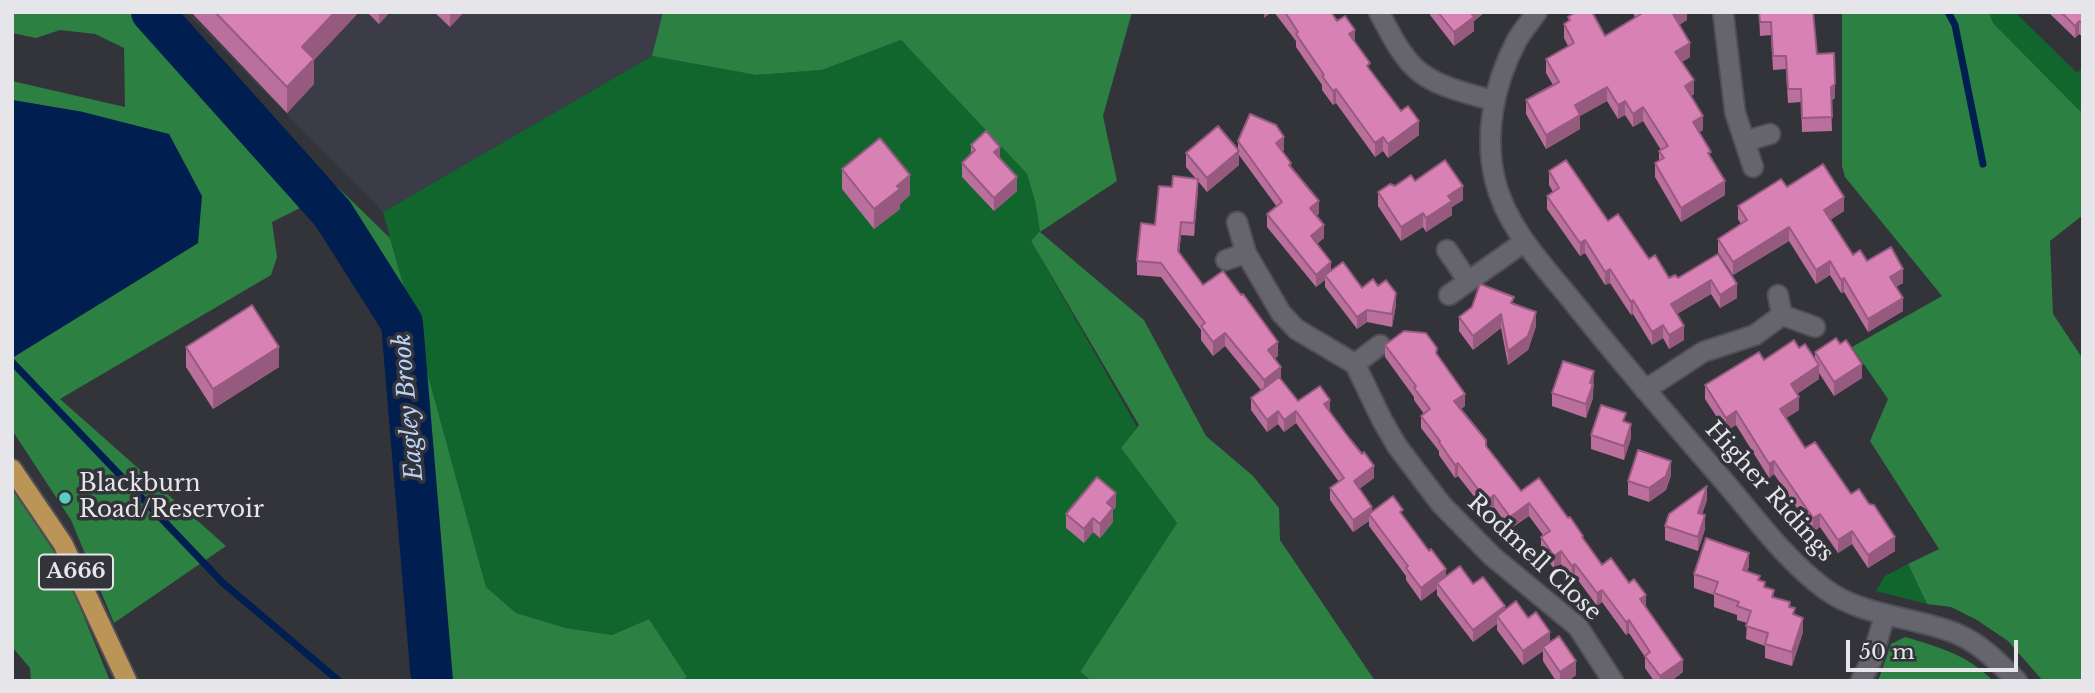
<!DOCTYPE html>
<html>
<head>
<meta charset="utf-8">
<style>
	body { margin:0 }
	#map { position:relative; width:2095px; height:693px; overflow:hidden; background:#33333a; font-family:"Libre Baskerville",serif }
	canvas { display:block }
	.frame { position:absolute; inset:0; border:14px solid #e5e5ea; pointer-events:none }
	.scale { position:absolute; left:1846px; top:640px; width:172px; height:32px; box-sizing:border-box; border:4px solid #e5e5ea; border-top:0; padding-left:9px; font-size:21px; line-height:24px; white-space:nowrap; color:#e5e5ea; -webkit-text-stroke:5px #33333a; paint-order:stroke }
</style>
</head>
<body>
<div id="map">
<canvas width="2095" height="693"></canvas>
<div class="frame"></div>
<div class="scale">50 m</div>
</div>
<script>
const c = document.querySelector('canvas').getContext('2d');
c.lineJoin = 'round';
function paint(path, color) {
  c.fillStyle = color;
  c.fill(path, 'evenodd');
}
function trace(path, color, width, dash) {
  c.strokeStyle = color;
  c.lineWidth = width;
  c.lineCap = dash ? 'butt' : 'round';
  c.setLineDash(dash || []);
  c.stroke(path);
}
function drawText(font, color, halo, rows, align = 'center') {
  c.font = font + ' "Libre Baskerville",serif';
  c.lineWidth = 7;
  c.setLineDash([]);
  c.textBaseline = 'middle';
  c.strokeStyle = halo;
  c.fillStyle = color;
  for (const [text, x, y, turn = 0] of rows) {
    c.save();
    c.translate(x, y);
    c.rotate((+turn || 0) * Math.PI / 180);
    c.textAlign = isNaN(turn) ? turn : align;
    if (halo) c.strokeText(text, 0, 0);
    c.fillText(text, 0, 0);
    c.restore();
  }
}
const built = new Path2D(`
	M186 12H663L652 56 383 212Z`);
const green = new Path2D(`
	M1989 12H2015L2077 73 2083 67V114L1993 23Z
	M901 40 1027 174 1035 200 1040 231 1031 241 1137 427 1121 448 1177 523 1080 672 1092 681H682L687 677 649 619 612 635 566 628 516 613 486 587 383 212 652 56 756 75 822 70Z
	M1908 564 1927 604 1876 591 1885 576Z`);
const forest = new Path2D(`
	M12 12H142L310 203 272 222 277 257 271 275 60 399 226 546 114 623 71 520 12 430V358L198 243 83 112 12 100V81L125 107 124 48 95 34 60 30 36 38 12 33Z
	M663 12H1132L1103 116 1117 181 1040 232 1144 320 1206 436 1253 476 1279 508 1280 540 1375 681H1092L1080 672 1177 523 1121 448 1139 425 1031 241 1040 231 1035 201 1027 174 901 40 822 70 756 75 652 56Z
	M1842 12H1989L1993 23 2083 114V215L2050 241 2053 314 2083 359V681H2043L2008 641 1977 620 1951 607 1927 604 1908 564 1939 549 1870 441 1888 399 1852 347 1942 296 1845 177 1842 166Z
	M196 50 390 238 412 316 343 207Z
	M418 339 486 587 516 613 566 628 612 635 649 619 687 677 682 681H404L439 667Z
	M12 489 63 565 110 681H31L30 668 12 647Z
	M1905 637C1939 647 1968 655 1993 681H1878L1891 644Z`);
const water = new Path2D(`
	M12 100 83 112 169 134 202 196 198 243 12 358Z`);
const stream = new Path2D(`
	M1948 12 1955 25 1983 164
	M12 362 223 583 339 681`);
const river = new Path2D(`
	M152 12 333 214 402 323 432 681`);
const minor = new Path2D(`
	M1379 12C1389 31 1399 52 1414 67 1434 87 1468 93 1494 101
	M1537 12C1530 22 1521 32 1516 42 1494 84 1484 134 1495 180 1507 230 1547 269 1578 308 1623 364 1670 419 1717 473 1752 513 1783 558 1825 589 1863 617 1913 616 1955 633 1980 643 1998 662 2017 681
	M1723 12 1735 112 1753 167
	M1745 141 1770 134
	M1237 222 1246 253 1281 313 1296 329 1355 364 1382 420 1397 446 1441 504 1492 556 1578 627 1613 681
	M1447 250 1468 281
	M1226 260 1246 253
	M1449 295 1524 242
	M1778 295 1782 315 1815 327
	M1355 364 1380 345
	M1645 390 1703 352 1755 335 1782 315
	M1861 681 1872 659 1885 614`);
const trunk = new Path2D(`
	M12 469 63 544 127 681`);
const wall = new Path2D(`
	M191 12H359L314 60V84L287 113Z
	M367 12H390L379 24Z
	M434 12H464L450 27Z
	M1274 12H1331L1355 43 1370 71 1419 135 1388 158 1383 151 1375 157 1336 103 1333 105 1322 90V85L1296 47V41Z
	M1430 12H1485L1474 21V31L1454 46 1430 15Z
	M1633 12H1687V20L1679 25 1690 57 1682 62 1694 94 1691 96 1703 130 1699 132 1725 195 1681 222 1655 177V163L1659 161V151L1661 150 1643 121 1633 127 1625 115 1618 119 1607 101 1580 116V129L1546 149 1526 114V100L1553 85 1546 73V59L1568 46 1564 38V24L1568 21V17L1605 36 1635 18Z
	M1759 12H1813L1817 54 1835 98 1831 101 1832 131 1802 132 1801 102 1788 103 1786 69 1773 70 1771 35 1760 36Z
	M2048 12H2083V37L2079 34 2075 38Z
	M1238 141 1284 150 1282 151 1319 214 1316 215 1324 238 1317 244 1331 270 1362 288 1378 286 1396 305 1392 327 1367 322 1357 329 1325 287V280L1316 287 1267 227V214L1277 207 1239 155V165L1207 192 1198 181 1194 236 1181 235 1179 253 1203 285 1278 356 1275 358 1281 379 1298 401 1330 412 1374 478 1359 489 1372 512 1403 517 1446 577 1473 584 1505 610 1528 618 1550 642 1576 675 1568 681H1556L1543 661V651L1523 665 1497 630V624L1473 642 1437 595V589L1421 601 1406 580V576L1369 526V521L1353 532 1330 500V488L1339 482 1296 423 1284 432 1278 424 1267 432 1251 410V398L1261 390 1225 346 1213 356 1201 340V330L1161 277 1137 275V261L1155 225 1172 187 1196 179 1186 167V153L1238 150Z
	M971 145 1000 159 1017 191 994 211 962 177V163L971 154Z
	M842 169 910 195 900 204V209L874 229 842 189Z
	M1549 171 1608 221 1669 278H1678L1718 254 1737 298 1720 308 1711 294 1677 314 1684 340 1669 349 1663 338 1652 345 1633 314 1631 315 1610 283 1605 285 1585 253 1580 256 1547 209V196L1553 192 1549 185Z
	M1415 181 1463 200 1452 207V215L1426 232 1423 227 1401 241 1378 206V192Z
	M1787 187 1844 211 1830 220 1853 255 1867 261 1903 283 1896 287 1903 311 1868 332 1844 292 1841 293 1830 275 1816 284 1789 241 1733 275 1718 252V239L1741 224 1738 219V206Z
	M1514 303 1536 326 1528 350 1508 365 1501 328 1473 350 1459 331V317Z
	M1385 345 1437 355 1465 406 1461 409 1486 446 1521 491 1583 539 1602 565 1646 606 1683 672 1671 681H1654L1645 668V657L1629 633 1626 635 1602 602 1597 606 1575 576 1572 579 1561 564 1554 569 1541 550V537L1543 535 1529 516 1510 529 1494 507 1487 513 1458 476 1455 478 1439 455V451L1421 428V416L1424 414 1414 400V397L1385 357Z
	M186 347 279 367 213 409 186 367Z
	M1799 348 1815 358V352L1862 378 1834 396 1819 373V379L1797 394 1799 410 1786 418 1805 448 1851 494 1895 551 1868 568 1852 544 1838 553 1820 527 1813 532 1774 474 1769 478 1736 425 1726 431 1705 399V385L1764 360Z
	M1594 385 1593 390V398L1586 418 1552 406V393Z
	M1626 422 1631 438 1624 460 1591 449V435Z
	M1671 475 1666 490 1649 502 1628 495V481Z
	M1707 500 1702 514 1705 529 1698 551 1665 540V526Z
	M1116 507 1113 510V522L1100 538 1093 532 1084 543 1066 528V514Z
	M1749 566 1747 572 1760 580 1774 597 1790 607 1803 632 1792 666 1765 658V646L1746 639 1747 623 1737 620V615L1714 607V595L1694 588V574Z`);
const shadedWall = new Path2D(`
	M335 12H359L314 60V84L287 113V87L302 47Z
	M379 12H390L379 24Z
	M450 12H464L450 27Z
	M1264 12H1272L1264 18Z
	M1469 12H1485L1474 21V31L1454 46V32Z
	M1676 12H1687V20L1673 28V14Z
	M2079 21V34L2075 38V26Z
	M1355 30V44L1349 34Z
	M1690 43V57L1675 66V52Z
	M1694 80V94L1685 100V86Z
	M1835 84V98L1831 101V87Z
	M1607 87V101L1580 116V129L1546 149V135L1575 105Z
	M1336 89V103L1333 105V91Z
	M1625 101V115L1618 119V105Z
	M1643 107V121L1633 127V114Z
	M1703 116V130L1693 136V122Z
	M1419 121V135L1388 158V144Z
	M1284 137V150L1276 156V143Z
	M1383 137V151L1375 157V143Z
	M1000 147V161L994 152Z
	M1239 151V165L1207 192V178Z
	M910 175V195L900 204V209L874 229V209L897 186Z
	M1017 177V191L994 211V198Z
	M1198 179V192L1194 236V223Z
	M1725 181V195L1681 222V208Z
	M1463 186V200L1452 207V215L1426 232V218L1448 196Z
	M1844 197V211L1824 224V210Z
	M1319 201V214L1310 220V208Z
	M1423 213V227L1401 241V227Z
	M1181 222V235L1178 265V251Z
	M1324 225V238L1311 249V236Z
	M1789 227V241L1733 275V262Z
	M1585 240V253L1580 256V243Z
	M1830 261V275L1816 284V270Z
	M1331 262V275H1325V280L1316 287V275Z
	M1610 269V283L1605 285V272Z
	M1903 269V283L1890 290V277Z
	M1844 278V292L1841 293V280Z
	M1711 280V294L1671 317V304Z
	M1737 284V298L1720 308V295Z
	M1396 293V305L1392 327V314Z
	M1903 298V311L1868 332V319Z
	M1633 300V314L1631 315V302Z
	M1367 310V322L1357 329V317Z
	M1536 312V326L1528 350 1508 365V351Z
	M1501 314V328L1473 350V336Z
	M1663 325V338L1652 345V332Z
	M1684 326V340L1669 349V335Z
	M1225 333V346L1213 356V342Z
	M1278 342V356L1268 363V350Z
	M279 347V367L213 409V389Z
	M1862 364V378L1834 396V382Z
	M1819 365V379L1791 398V384Z
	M1281 367V381L1264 394V380Z
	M1594 371 1593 398 1586 418V404L1590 383Z
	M1465 394V406L1454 414V401Z
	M1799 397V410L1780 422V409Z
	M1330 400V412L1324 404Z
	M1278 411V424L1267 432V420Z
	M1296 411V423L1284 432V420Z
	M1736 411V425L1726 431V418Z
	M1631 424V438L1624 460V446Z
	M1671 461V475L1666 490 1649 502V488Z
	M1774 461V474L1769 478V464Z
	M1458 463V476L1455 478V465Z
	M1374 466V478L1354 493V481Z
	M1707 486V500L1698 527V513Z
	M1116 493V507L1113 510V522L1100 538V524L1107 503Z
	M1494 495V507L1487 513V501Z
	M1529 503V516L1510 529V517Z
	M1372 507V517L1369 514V521L1353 532V520Z
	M1820 514V527L1813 532V518Z
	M1705 515V529L1698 551V537Z
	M1093 518V532L1084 543V529Z
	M1852 531V544L1838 553V540Z
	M1895 537V551L1868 568V555Z
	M1561 551V564L1554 569V556Z
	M1749 553V566L1743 584V570Z
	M1575 564V576L1572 579V566Z
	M1446 569V582L1437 583V589L1421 601V588Z
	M1602 590V602L1597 606V593Z
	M1646 595V608L1640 599Z
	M1505 606V618L1497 616V624L1473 642V630Z
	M1803 618V632L1792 666V652Z
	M1629 620V633L1626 635V622Z
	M1550 632V645L1543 647V651L1523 665V651Z
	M1683 660V672L1671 681H1660V676Z
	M1576 661V675L1568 681H1560V672Z`);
const building = new Path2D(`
	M215 12H335L302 47 314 59 287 87Z
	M1285 12H1331L1337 21 1345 16 1355 30 1349 34 1370 63 1367 66 1401 111 1408 106 1419 121 1388 144 1383 137 1375 143 1336 89 1333 91 1322 76 1324 75 1296 34 1298 32Z
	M1438 12H1470L1474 17 1454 32Z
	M1576 12H1592L1605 36 1641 14 1640 12H1676L1673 14 1690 43 1675 52 1694 80 1685 86 1703 116 1693 122 1711 152 1708 153 1725 181 1681 208 1655 163 1664 158 1659 151 1668 146 1643 107 1633 114 1625 101 1618 105 1607 87 1575 105 1580 115 1546 135 1526 100 1559 82 1546 59 1574 43 1564 24 1570 20 1568 17Z
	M1759 12H1813L1817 54 1834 53 1835 84 1831 87 1832 117 1802 118 1801 89H1788L1786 56H1773L1771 22H1760Z
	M2061 12H2083V24L2079 21 2075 26Z
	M1250 114 1276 125 1284 137 1276 143 1291 163 1289 165 1319 201 1310 208 1324 225 1311 236 1331 262 1316 275 1267 214 1282 202 1238 141Z
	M1218 126 1239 151 1207 178 1186 153Z
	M986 131 1000 147 994 152 1017 177 994 198 962 163 975 150 971 145Z
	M880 138 910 175 897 186 900 189 874 209 842 169Z
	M1445 160 1463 186 1448 196 1452 201 1426 218 1423 213 1401 227 1378 192 1390 184 1395 186 1411 175 1415 181Z
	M1566 160 1608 221 1618 214 1649 259 1655 255 1669 278 1675 275 1678 278 1718 254 1737 284 1720 295 1711 280 1671 304 1684 326 1669 335 1663 325 1652 332 1633 300 1631 302 1610 269 1605 272 1585 240 1580 243 1547 196 1559 188 1549 171Z
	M1823 164 1844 197 1824 210 1853 255 1860 250 1867 261 1891 247 1903 269 1890 277 1903 298 1868 319 1844 278 1841 280 1830 261 1816 270 1789 227 1733 262 1718 239 1747 220 1738 206 1781 179 1787 187Z
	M1173 176 1198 179 1194 223 1181 222 1178 251 1203 285 1223 271 1241 295 1243 294 1278 342 1268 350 1281 367 1264 380 1225 333 1213 342 1201 326 1205 323 1161 263 1137 261 1141 223 1155 225 1159 186 1172 187Z
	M1343 262 1362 288 1373 279 1378 286 1386 280 1396 293 1392 314 1367 310 1357 317 1325 275Z
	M1480 284 1514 297 1511 303 1536 312 1528 336 1508 351 1501 314 1473 336 1459 317 1472 307Z
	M252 305 279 347 213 389 186 347Z
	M1404 331 1426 333 1437 348 1436 353 1465 394 1454 401 1486 440V446L1521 491 1539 478 1568 518 1570 517 1583 536 1582 537 1602 565 1611 558 1629 583 1634 579 1646 595 1640 599 1683 660 1660 676 1645 656 1650 652 1629 620 1626 622 1602 590 1597 593 1575 564 1572 566 1561 551 1554 556 1541 537 1550 531 1529 503 1510 517 1494 495 1487 501 1458 463 1455 465 1439 442 1440 441 1421 416 1430 409 1414 388 1416 386 1385 345Z
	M1836 338 1840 344 1846 340 1862 364 1834 382 1815 352Z
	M1794 340 1799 348 1805 344 1819 365 1791 384 1799 397 1780 409 1805 448 1815 442 1851 494 1859 489 1869 504 1874 505 1895 537 1868 555 1852 531 1838 540 1820 514 1813 518 1774 461 1769 464 1736 411 1726 418 1705 385 1759 352 1764 360Z
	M1563 361 1594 371 1590 383 1593 384 1586 404 1552 393Z
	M1279 377 1298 401 1320 386 1330 400 1324 404 1349 438 1362 454 1364 452 1374 466 1354 481 1372 507 1353 520 1330 488 1344 478 1296 411 1284 420 1278 411 1267 420 1251 398Z
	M1601 405 1626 413 1623 421 1631 424 1624 446 1591 435Z
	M1638 450 1671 461 1666 476 1649 488 1628 481Z
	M1097 477 1116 493 1107 503 1113 508 1100 524 1093 518 1084 529 1066 514Z
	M1707 486 1698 513 1705 515 1698 537 1665 526 1669 514Z
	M1393 496 1403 510 1400 512 1429 551 1431 549 1446 569 1421 588 1406 568 1408 566 1369 514Z
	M1706 538 1749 553 1743 570 1760 576 1758 580 1765 582 1764 587 1774 590 1772 597 1790 602 1789 607 1795 608 1793 614 1803 618 1792 652 1765 644 1768 633 1746 626 1751 611 1737 606 1739 602 1714 593 1718 582 1694 574Z
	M1460 566 1473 584 1483 577 1505 606 1473 630 1437 583Z
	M1516 601 1528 618 1536 612 1550 632 1523 651 1497 616Z
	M1559 636 1576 661 1560 672 1543 647Z`);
const markers = [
	[65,498,7,"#56cec3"]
];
const shields = [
	[76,572,74]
];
const shieldNames = [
	["A666",76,572]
];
const poiNames = [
	["Blackburn",79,485],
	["Road/Reservoir",79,511]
];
const streetNames = [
	["Higher Ridings",1769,492,48],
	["Rodmell Close",1534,558,43]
];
const waterNames = [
	["Eagley Brook",409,407,-95]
];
paint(built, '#3c3b48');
paint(green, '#10662d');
paint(forest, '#2b8042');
paint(water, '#001e50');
trace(stream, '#001e50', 7);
trace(river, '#001e50', 42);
trace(minor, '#504f55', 23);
trace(trunk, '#504f55', 23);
trace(minor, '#66656d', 19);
trace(trunk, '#bb9458', 19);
paint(wall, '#ba6f9c');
paint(shadedWall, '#975a7f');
paint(building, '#d881b5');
trace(building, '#975a7f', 2);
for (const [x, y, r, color] of markers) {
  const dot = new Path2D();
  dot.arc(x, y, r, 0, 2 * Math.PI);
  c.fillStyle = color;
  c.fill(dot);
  trace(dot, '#33333a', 2.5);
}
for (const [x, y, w] of shields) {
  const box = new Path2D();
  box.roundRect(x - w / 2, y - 17.5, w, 35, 5);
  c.fillStyle = '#33333a';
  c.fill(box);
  trace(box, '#e5e5ea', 2);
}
drawText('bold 21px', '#e5e5ea', null, shieldNames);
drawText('23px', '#e5e5ea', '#33333a', poiNames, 'left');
drawText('23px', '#e5e5ea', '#33333a', streetNames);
drawText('italic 24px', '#b8d2f9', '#33333a', waterNames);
</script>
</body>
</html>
